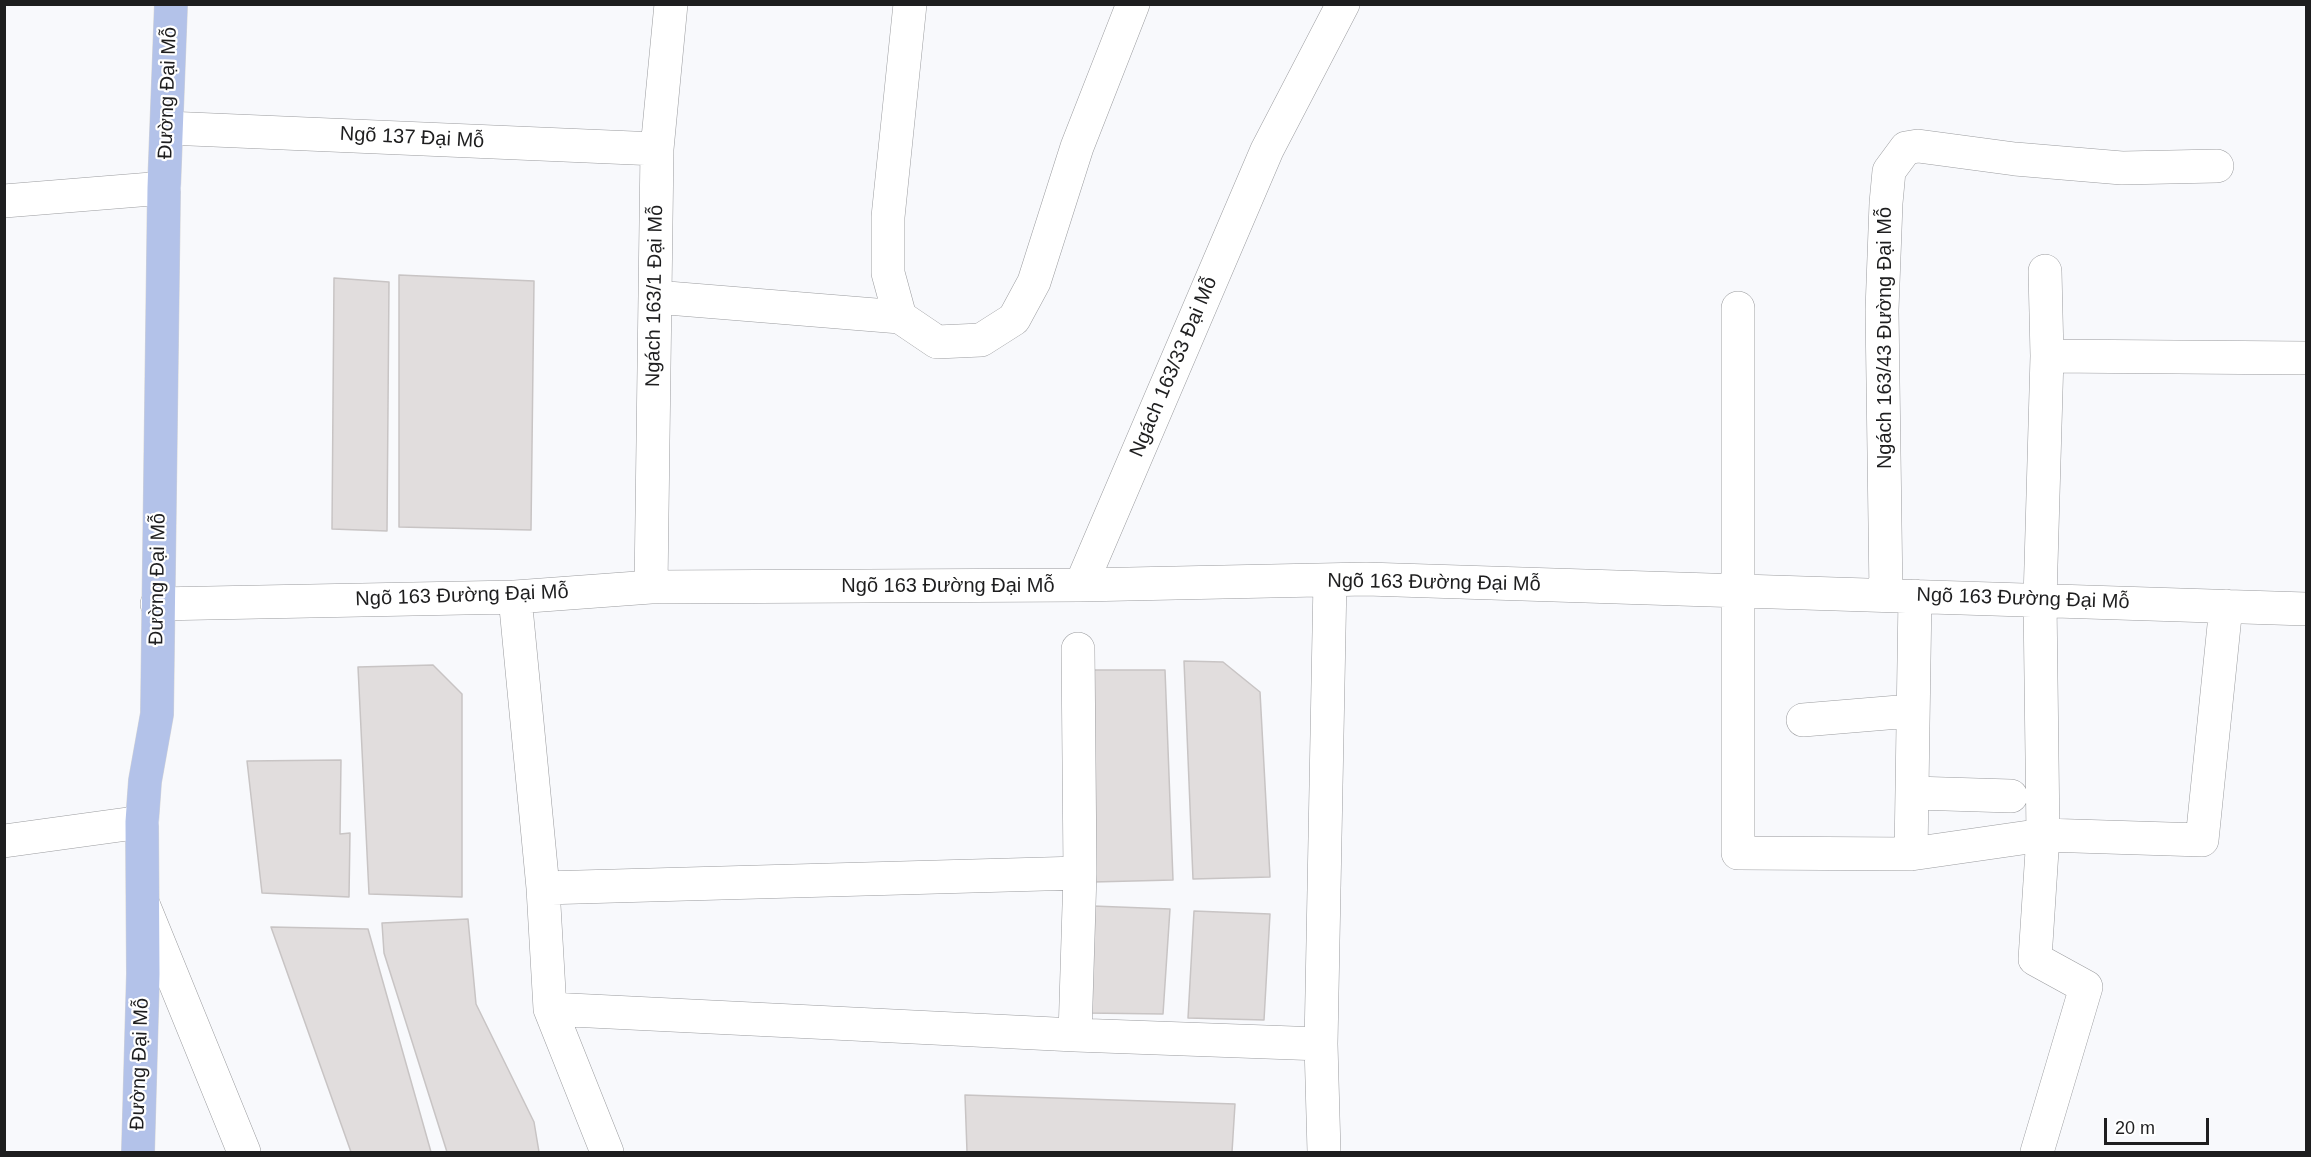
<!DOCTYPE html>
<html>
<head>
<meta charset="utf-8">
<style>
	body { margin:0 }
	#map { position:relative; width:2311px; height:1157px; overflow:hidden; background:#f8f9fc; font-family:Arial,sans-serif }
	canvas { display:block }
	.frame { position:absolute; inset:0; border:6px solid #1e1e1f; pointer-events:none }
	.scale { position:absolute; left:2104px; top:1118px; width:105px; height:27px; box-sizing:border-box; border:3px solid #1e1e1f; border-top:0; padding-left:8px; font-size:18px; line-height:21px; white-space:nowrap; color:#1e1e1f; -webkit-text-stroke:4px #fff; paint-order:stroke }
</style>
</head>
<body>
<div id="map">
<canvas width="2311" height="1157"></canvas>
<div class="frame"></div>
<div class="scale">20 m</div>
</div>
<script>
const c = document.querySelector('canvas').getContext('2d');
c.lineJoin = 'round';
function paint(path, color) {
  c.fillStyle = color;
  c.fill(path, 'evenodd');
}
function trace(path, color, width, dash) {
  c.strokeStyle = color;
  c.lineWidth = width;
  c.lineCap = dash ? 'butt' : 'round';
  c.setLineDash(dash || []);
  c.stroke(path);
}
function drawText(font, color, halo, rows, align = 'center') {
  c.font = font + ' Arial,sans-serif';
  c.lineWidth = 4.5;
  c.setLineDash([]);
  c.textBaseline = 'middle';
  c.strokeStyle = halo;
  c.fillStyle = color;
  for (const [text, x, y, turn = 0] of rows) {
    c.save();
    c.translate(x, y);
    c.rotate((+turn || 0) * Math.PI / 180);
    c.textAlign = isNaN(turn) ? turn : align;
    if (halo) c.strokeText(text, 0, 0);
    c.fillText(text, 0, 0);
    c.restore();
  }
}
const building = new Path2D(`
	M399 275 534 281 531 530 399 527Z
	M334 278 389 282 387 531 332 529Z
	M1184 661 1223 662 1260 692 1270 877 1193 879Z
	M433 665 462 694V897L369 894 358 667Z
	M1090 670H1165L1173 880 1093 882Z
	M341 760 340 834 350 833 349 897 262 893 247 761Z
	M1093 906 1170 909 1163 1014 1087 1013Z
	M1194 911 1270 914 1264 1020 1188 1018Z
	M468 919 476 1004 534 1122 539 1152H447L384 953 382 923Z
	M271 927 368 929 431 1152H351Z
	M965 1095 1235 1104 1232 1152H967Z`);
const minor = new Path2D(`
	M910 4 888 217V273L900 317 937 342 981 340 1014 319 1034 282 1077 147 1133 4
	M167 128 657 149
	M4 201 164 188
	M655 297 900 317
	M1738 308V853L1911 854 2043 835 2202 840 2226 606
	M2047 356 2306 358
	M1081 585 1267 150 1343 4
	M651 587 657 149 671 4
	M1886 595 1882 310 1886 203 1889 171 1906 148 1918 146 2015 159 2122 168 2217 166
	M515 597 543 888 550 1009 607 1152
	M157 604 515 597 651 587 1081 585 1366 579 2306 609
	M1803 720 1911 711
	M1913 793 2011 796
	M4 841 142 822
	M1911 854 1915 596
	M543 888 1080 873
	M143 904 244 1152
	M550 1009 1075 1035 1321 1044
	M1075 1035 1080 873 1078 649
	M1324 1152 1321 1044 1330 580
	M2037 1152 2086 987 2035 959 2043 835 2040 600 2047 356 2045 271`);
const major = new Path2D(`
	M138 1152 143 974 142 822 145 781 157 714 164 188 171 4`);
const streetNames = [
	["Đường Đại Mỗ",168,93,-88],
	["Ngõ 137 Đại Mỗ",412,138,3],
	["Ngách 163/1 Đại Mỗ",655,296,-89],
	["Ngách 163/43 Đường Đại Mỗ",1885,338,-90],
	["Ngách 163/33 Đại Mỗ",1174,367,-67],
	["Đường Đại Mỗ",158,579,-89],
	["Ngõ 163 Đường Đại Mỗ",1434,583,1],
	["Ngõ 163 Đường Đại Mỗ",948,586],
	["Ngõ 163 Đường Đại Mỗ",462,596,-2],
	["Ngõ 163 Đường Đại Mỗ",2023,599,2],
	["Đường Đại Mỗ",140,1064,-88]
];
paint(building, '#e1dddd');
trace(building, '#c8c4c4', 1.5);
trace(minor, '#9b9c9f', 34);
trace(major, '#d6d6d7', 34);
trace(minor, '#fff', 33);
trace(major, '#b3c2e9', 33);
drawText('20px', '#1e1e1f', '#fff', streetNames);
</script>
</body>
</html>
